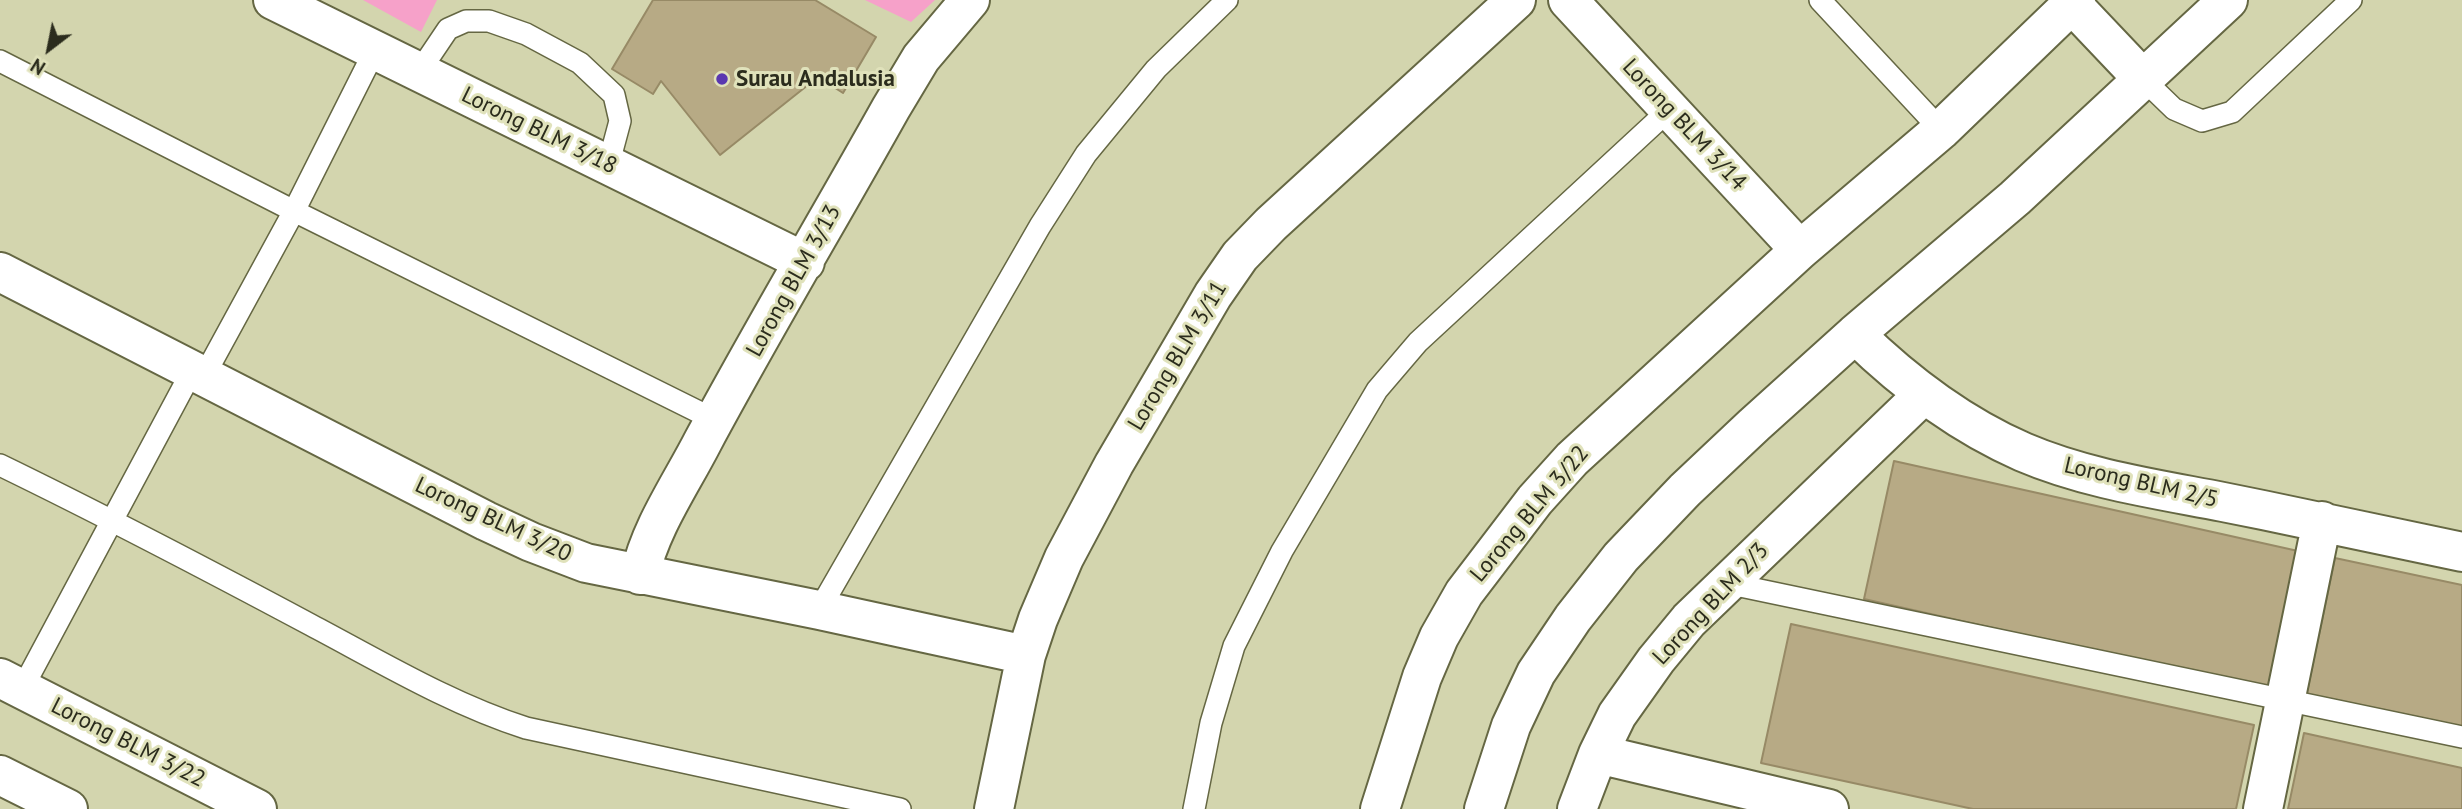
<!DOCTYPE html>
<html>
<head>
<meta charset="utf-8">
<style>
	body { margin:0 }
	#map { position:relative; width:2462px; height:809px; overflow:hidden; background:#d3d5ae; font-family:"PT Sans",sans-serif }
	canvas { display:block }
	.north { position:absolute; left:14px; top:14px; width:70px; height:70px; -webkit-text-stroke:5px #e0e2bb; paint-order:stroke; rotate:212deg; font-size:19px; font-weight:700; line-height:28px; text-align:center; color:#2b2c1d }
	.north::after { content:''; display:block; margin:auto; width:24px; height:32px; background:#2b2c1d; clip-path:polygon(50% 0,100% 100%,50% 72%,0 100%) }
</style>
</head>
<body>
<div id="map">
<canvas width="2462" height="809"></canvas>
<div class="north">N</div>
</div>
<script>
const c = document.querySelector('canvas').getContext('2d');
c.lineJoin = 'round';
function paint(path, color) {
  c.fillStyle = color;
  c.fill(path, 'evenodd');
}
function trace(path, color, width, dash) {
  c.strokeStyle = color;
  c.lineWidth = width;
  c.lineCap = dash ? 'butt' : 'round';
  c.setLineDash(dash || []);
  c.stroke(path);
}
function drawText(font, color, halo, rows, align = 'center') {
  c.font = font + ' "PT Sans",sans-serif';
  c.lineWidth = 6;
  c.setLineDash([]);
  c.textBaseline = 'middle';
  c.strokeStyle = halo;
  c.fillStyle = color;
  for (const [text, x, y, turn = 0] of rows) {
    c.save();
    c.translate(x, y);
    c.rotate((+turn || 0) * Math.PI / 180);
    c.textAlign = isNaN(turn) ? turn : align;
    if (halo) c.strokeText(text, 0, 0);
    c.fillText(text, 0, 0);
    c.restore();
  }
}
const green = new Path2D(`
	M363 0H437L421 32Z
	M865 0H935L911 22Z`);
const building = new Path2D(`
	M653 0H815L876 37 843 93 818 77 720 155 661 81 653 94 612 69Z
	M1894 461 2298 551 2269 690 1864 599Z
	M2335 558 2462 585V731L2306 697Z
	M1791 624 2254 725 2236 809H1973L1761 763Z
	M2304 733 2462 768V809H2288Z`);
const lane = new Path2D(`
	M1820 0 1941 130
	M0 61 294 211 715 420
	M419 72 448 29 466 21H489L526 34 580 63 614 95 620 121 608 166
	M2143 79 2174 109 2202 121 2232 112 2351 0
	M204 376 294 211 375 50
	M0 465C105 516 208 570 311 625 381 662 451 704 526 728L900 809
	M1726 583 2462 737
	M819 610 1040 226 1086 154 1156 69 1227 0
	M22 689 192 371
	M1194 809 1211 723 1234 646 1282 551 1377 390 1418 342 1670 109`);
const street = new Path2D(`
	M273 0 805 262
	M1568 0 1800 250
	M2068 0 2143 79
	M0 272 486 521 531 542 586 563 819 610 1026 655
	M1855 334C1904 382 1959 424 2023 452 2086 479 2156 489 2223 502 2303 518 2383 535 2462 552
	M640 575C650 528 681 484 703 441 763 329 829 219 891 108L921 58 970 0
	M0 678 257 809
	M994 809 1026 655 1038 619 1064 558 1114 464 1213 295 1240 256 1271 224 1516 0
	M1380 809 1422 677 1439 637 1464 593 1535 500 1572 459 1800 250 1941 130 2076 0
	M1484 809 1511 726 1536 673 1573 618 1621 557 1685 490 1754 425 1855 334 2015 198 2228 0
	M1577 809 1598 754
	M1829 809 1598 754 1617 715 1656 660 1689 620 1924 394
	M2263 809 2322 521`);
const secondary = new Path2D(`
	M0 775 68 809`);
const markers = [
	[722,79,7,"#5a38b0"]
];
const poiNames = [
	["Surau Andalusia",736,79]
];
const streetNames = [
	["Lorong BLM 3/14",1684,125,47],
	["Lorong BLM 3/18",539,131,26],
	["Lorong BLM 3/13",794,281,-61],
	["Lorong BLM 3/11",1178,356,-59],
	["Lorong BLM 2/5",2141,483,13],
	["Lorong BLM 3/22",1530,514,-50],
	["Lorong BLM 3/20",493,520,25],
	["Lorong BLM 2/3",1711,604,-47],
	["Lorong BLM 3/22",128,743,27]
];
paint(green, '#f6a1c9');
paint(building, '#b7aa85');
trace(building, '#978a66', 2);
trace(lane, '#656743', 24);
trace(street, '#656743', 42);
trace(secondary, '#656743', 42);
trace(lane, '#fff', 21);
trace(street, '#fff', 38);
trace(secondary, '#fff', 38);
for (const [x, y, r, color] of markers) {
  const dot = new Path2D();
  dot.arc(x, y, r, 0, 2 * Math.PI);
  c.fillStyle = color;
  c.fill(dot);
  trace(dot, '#e0e2bb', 2.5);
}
drawText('bold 23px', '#2b2c1d', '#e0e2bb', poiNames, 'left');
drawText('23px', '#2b2c1d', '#e0e2bb', streetNames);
</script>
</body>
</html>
